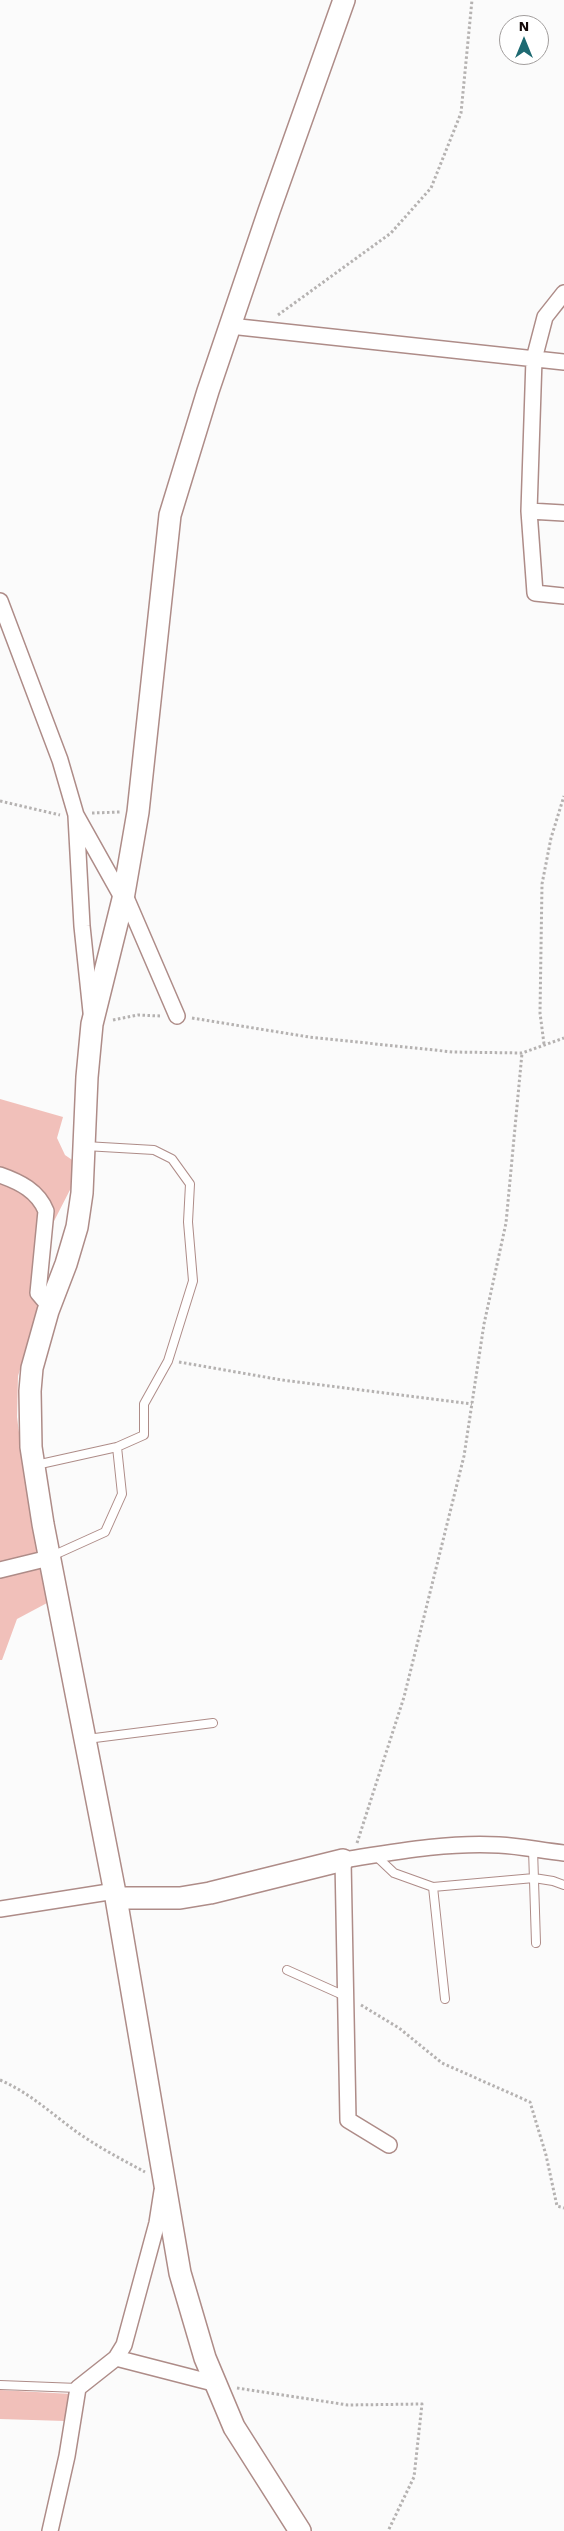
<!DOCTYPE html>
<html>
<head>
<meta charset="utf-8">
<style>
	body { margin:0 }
	#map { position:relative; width:564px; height:2531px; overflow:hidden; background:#fbfbfb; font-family:"Work Sans",sans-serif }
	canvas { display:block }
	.north { position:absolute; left:499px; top:15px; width:50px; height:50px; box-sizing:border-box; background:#fff; border:1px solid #a19d9c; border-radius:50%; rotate:0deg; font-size:14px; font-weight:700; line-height:20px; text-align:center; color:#140908 }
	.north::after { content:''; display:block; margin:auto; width:18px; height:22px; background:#1e6a72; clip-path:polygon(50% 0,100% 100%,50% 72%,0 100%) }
</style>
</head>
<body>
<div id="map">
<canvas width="564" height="2531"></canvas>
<div class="north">N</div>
</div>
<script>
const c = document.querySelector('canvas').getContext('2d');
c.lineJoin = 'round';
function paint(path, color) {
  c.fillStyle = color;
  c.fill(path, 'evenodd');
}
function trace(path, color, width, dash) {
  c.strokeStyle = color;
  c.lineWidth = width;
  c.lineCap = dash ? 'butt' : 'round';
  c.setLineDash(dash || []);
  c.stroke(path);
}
const green = new Path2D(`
	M0 1099 63 1117 57 1138 65 1155 78 1164 72 1186 53 1223 49 1256 38 1310 18 1376 17 1417 28 1502 47 1603 17 1619 2 1660H0Z
	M0 2390 72 2394 65 2421 0 2419Z`);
const path = new Path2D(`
	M278 315 391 233 431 188 461 113 472 0
	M0 801 60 815
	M92 813 120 812
	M192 1018 309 1037 453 1052 522 1053 564 1038
	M113 1020 138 1015 161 1016
	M544 1044 540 1013 542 884 551 838 564 796
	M179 1362 282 1380 472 1404
	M357 1843 404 1697 464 1456 484 1324 506 1223 522 1053
	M361 2005 399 2028 442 2063 530 2102 546 2155 557 2206 564 2208
	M0 2080C28 2092 50 2112 74 2130 96 2146 121 2159 145 2172
	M237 2388 348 2405 422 2404 414 2477 388 2531`);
const lane = new Path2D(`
	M36 1465 117 1447 144 1435V1404L168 1361 193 1281 188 1222 190 1184 172 1159 154 1150 85 1146
	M52 1556 105 1532 122 1494 117 1447
	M87 1739 213 1723
	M533 1849 536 1943
	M375 1855 394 1873 433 1887 534 1878 553 1881 564 1885
	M433 1887 445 1999
	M287 1970 345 1996
	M0 2385 78 2388`);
const street = new Path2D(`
	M564 293 545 317 534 359 529 511 535 593 564 596
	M230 326 564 362
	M529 511 564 513
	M0 601 60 760 76 815 123 899
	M76 816 82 926 91 1012
	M124 893 177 1016
	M0 1175C20 1182 38 1191 46 1211L38 1293 49 1306
	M0 1570 49 1558
	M0 1909 115 1891
	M389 2145 348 2120 343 1860C394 1852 447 1842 499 1845 521 1846 543 1851 564 1853
	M116 2358 217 2384
	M50 2531 67 2456 78 2388 116 2358 124 2345 157 2223 162 2191`);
const secondary = new Path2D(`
	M116 1898H180L210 1893 343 1860
	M300 2531 234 2427 205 2358 180 2273 116 1898 43 1524 31 1447 30 1391 32 1368 48 1311 66 1264 77 1227 82 1193 87 1077 92 1024 123 899 138 812 170 515 208 391 269 211 344 0`);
paint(green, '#f1c0ba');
trace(lane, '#ae8c88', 10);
trace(street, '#ae8c88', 18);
trace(secondary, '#ae8c88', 24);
trace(path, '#b5b2b1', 3, [2.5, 2.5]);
trace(lane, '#fff', 8);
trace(street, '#fff', 15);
trace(secondary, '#fff', 21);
</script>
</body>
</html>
